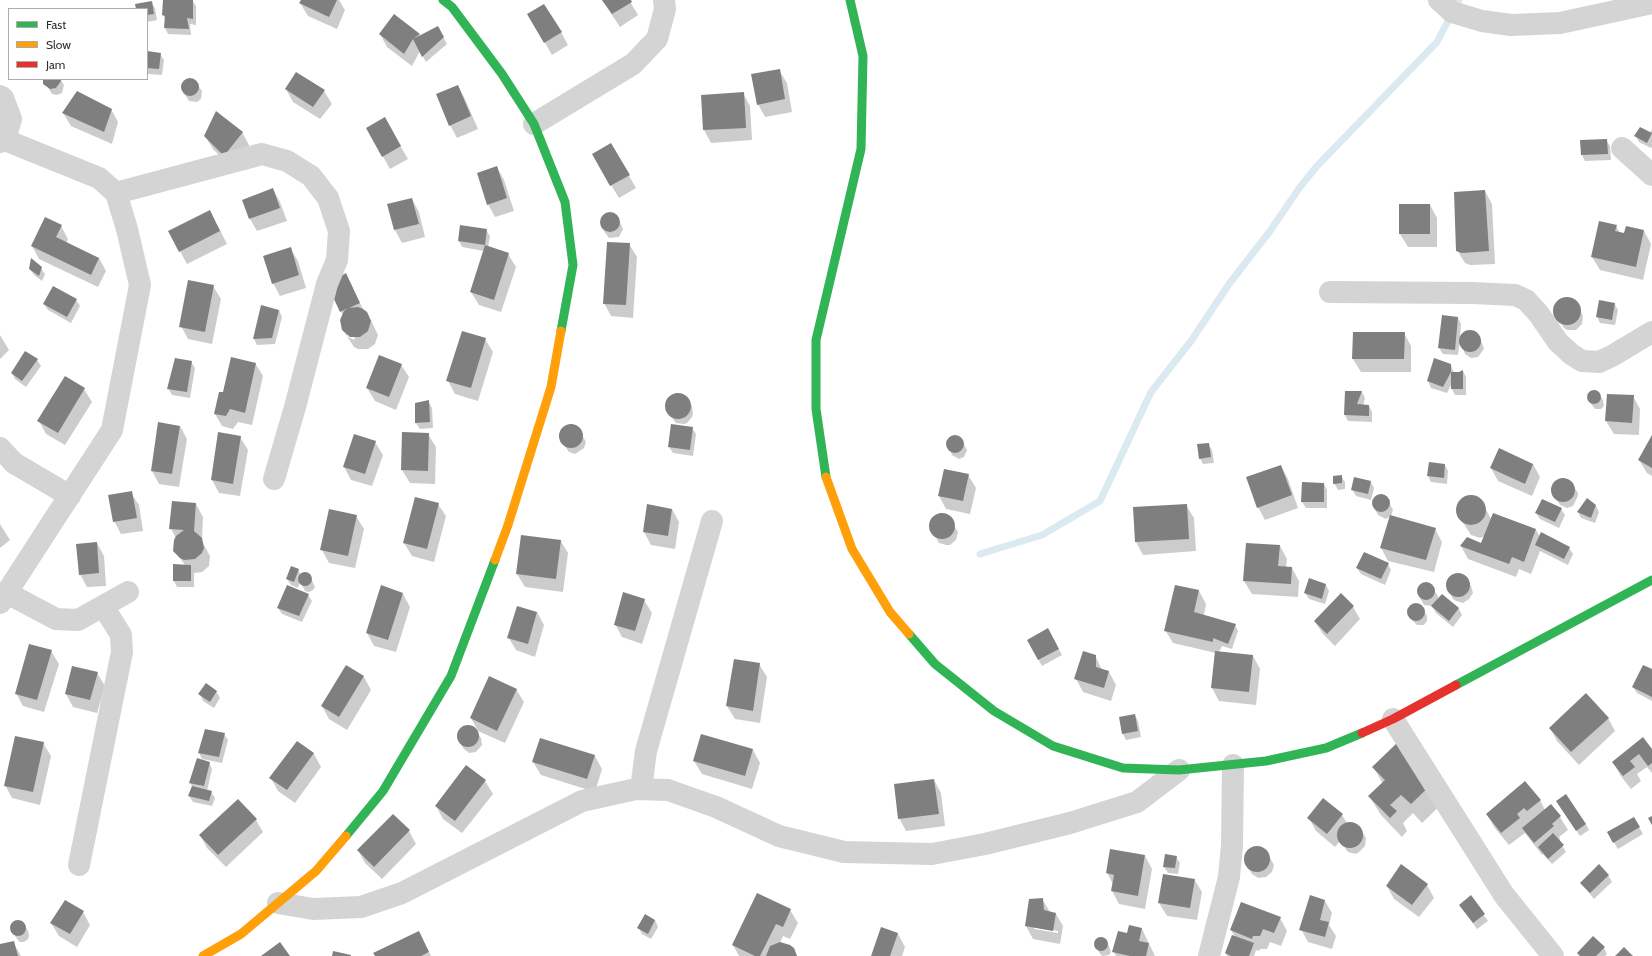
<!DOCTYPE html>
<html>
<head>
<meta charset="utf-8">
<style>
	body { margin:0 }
	#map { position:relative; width:1652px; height:956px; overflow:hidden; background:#fff; font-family:Cabin,sans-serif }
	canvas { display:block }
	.legend { position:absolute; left:8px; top:8px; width:140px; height:72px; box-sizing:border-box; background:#fff; border:1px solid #acacac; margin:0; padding:5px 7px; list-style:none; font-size:12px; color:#2f2f2f }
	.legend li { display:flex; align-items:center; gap:8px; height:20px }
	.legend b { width:20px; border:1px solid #acacac }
</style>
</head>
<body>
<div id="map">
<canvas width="1652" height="956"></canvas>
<ul class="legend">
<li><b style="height:5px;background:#30b455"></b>Fast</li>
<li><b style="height:5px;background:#ff9f0a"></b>Slow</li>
<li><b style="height:5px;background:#e5322d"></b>Jam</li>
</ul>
</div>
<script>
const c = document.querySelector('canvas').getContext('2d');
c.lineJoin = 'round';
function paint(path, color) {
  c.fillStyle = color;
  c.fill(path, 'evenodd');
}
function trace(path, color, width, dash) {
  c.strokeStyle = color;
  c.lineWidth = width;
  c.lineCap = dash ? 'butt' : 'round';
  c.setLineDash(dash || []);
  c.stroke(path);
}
const shadow = new Path2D(`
	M192 0 196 6V25L190 24 191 35 168 34 165 28 166 20 163 15Z
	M302 0H339L345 10 337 29 308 16 300 3Z
	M602 0H629L638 15 620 27Z
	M151 2 155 8 157 20 147 22V9H137Z
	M529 15 561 32 568 45 552 55Z
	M438 27 447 44 426 62 420 51 412 66 387 47 380 34H419L420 36Z
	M147 52 160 54 164 60 162 75 147 74Z
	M779 70 787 83 792 112 765 117 758 104Z
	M45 79H60L64 85 62 93 57 95 52 94 44 81Z
	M188 79 194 80 202 91 201 99 197 102 189 101 182 90 183 82Z
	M458 86 465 99 478 129 457 138 450 125Z
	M286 89 324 91 332 104 320 119 293 102Z
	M743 93 750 106 752 140 711 143 704 130 702 96Z
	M111 109 118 122 112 144 71 126 63 113Z
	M384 118 408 159 390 169 367 128Z
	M1652 129V147L1651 148 1639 142 1636 136 1650 133Z
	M242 132 249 145 232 168 213 149 205 136Z
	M1606 140 1610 146 1611 160 1585 161 1582 155 1581 141Z
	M611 144 636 188 619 198 593 155Z
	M497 167 504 180 514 211 495 217 488 204Z
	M273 189 280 202 287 221 257 231 250 219Z
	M1485 191 1492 204 1495 264 1470 265 1465 263 1457 250Z
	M412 199 419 212 425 237 402 243 395 230 388 205Z
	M1430 205 1437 218V247H1408L1400 234Z
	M612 213 617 216 623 229 619 237 609 238 601 227V220L604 215Z
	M217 224 227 244 187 264 180 251Z
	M61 226 68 239 66 243 99 258 106 271 98 287 39 259 32 246Z
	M461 226 486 230 490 236 488 248 508 254 516 267 501 312 479 305 471 292 484 251 462 247 459 241Z
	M1616 226 1620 233 1625 234 1644 231 1651 244 1643 280 1600 270 1592 257Z
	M629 244 637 257 633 318 611 316 604 303Z
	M290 248 298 261 306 288 280 296 273 283Z
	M41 268 45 274 42 281 34 275 30 269Z
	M346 275 364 311 367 312 378 335 375 344 368 349H358L354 347 343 330V316L341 311ZM347 334 355 338 354 340 347 336Z
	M213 286 221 299 212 344 188 339 181 326Z
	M1564 298 1572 299 1575 302 1583 316 1582 324 1576 330H1567L1564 328 1555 314 1554 310 1557 303Z
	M76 300 80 306 71 323 48 310 44 304Z
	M1614 303 1618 310 1615 325 1600 323 1597 317Z
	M279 310 282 317 275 344 257 345 254 339Z
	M1458 318 1461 324 1460 338 1465 333 1471 331 1479 336 1482 343 1484 349 1478 357 1471 358 1465 354 1460 340 1458 355 1443 354 1439 348Z
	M1404 333 1411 346V372H1361L1353 359Z
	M0 335 9 350 0 359Z
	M485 339 493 352 478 401 455 394 448 381Z
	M1435 359 1451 365 1454 373 1463 371 1466 377V395H1455L1452 389V383L1447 393 1431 388 1428 381Z
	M37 360 41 366 26 387 15 379 12 373Z
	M191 362 195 368 190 398 172 395 168 388Z
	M255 363 263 376 252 425 238 422 233 429 222 426 215 414 224 394Z
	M401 365 409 377 396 410 375 401 367 388Z
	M84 389 92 402 65 445 46 434 39 421Z
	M1596 390 1603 400 1604 406 1601 409H1595L1588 400V395L1592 391Z
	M1346 392H1362L1365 398 1363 406H1369L1372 412V422L1348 421 1345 415Z
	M674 394H682L688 399 692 406 693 414 692 417 687 423 684 424 676 423 669 414 666 407 668 399Z
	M1633 396 1640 409 1639 435 1614 434 1606 421Z
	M428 401 432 408 433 428 420 429 416 423Z
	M568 425 575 426 578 428 586 442 584 448 575 454 569 452 560 439 562 429Z
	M180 426 187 439 179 487 159 484 152 471Z
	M692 428 696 434 693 456 673 453 669 447Z
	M428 434 436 447 435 484 410 483 402 470Z
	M957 436 961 439 967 450 964 457 959 459 952 455 947 443 949 439Z
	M240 437 248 450 240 496 219 493 212 480Z
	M1652 437V476L1647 473 1639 460Z
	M375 442 383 455 372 486 351 480 344 467Z
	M1208 444 1212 450 1214 463 1203 464 1200 458Z
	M1533 464 1540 477 1532 496 1498 481 1491 468Z
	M1445 465 1448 471 1447 484 1431 482 1428 476Z
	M1281 466 1288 479 1298 508 1265 520 1258 507Z
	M968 475 976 488 970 514 946 509 939 496Z
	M1341 476 1345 482V489L1338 490 1334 483Z
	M1355 478 1371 482 1374 488 1371 500 1356 496 1352 489Z
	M1562 478 1569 480 1578 493V496L1573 506 1567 508 1560 505 1552 492 1553 485Z
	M1324 484 1327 490V508H1306L1302 502Z
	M131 493 139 505 143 531 121 534 114 521Z
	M1381 495 1386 497 1393 510 1391 516 1435 529 1442 542 1434 572 1388 561 1381 548 1391 516 1386 519 1378 515 1372 504 1377 496Z
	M1468 497 1477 498 1481 500 1491 519 1493 514 1536 530 1540 537 1569 548 1573 554 1568 565 1540 551 1531 574 1519 569 1516 577 1468 559 1461 546 1482 544 1485 536 1480 538 1471 535 1458 515V505L1461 502Z
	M1587 500 1596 506 1599 512 1595 523 1581 518 1578 512Z
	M173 503 196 504 203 517 202 541 210 556 209 566 202 572 194 573V587H177L174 581 185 565 174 550 176 538 171 529Z
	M438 504 446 516 434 562 412 556 404 543Z
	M1186 505 1194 518 1196 551 1143 555 1136 542 1134 508Z
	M672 509 679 522 675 549 651 545 644 532Z
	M1561 509 1565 515 1559 528 1540 519 1536 513Z
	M944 515 950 518 958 532 956 540 950 545H946L939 543 931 529V521L936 516Z
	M356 516 364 529 355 568 329 563 322 550Z
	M0 524 10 540 0 548Z
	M522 536 560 540 568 553 563 592 525 587 517 574Z
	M97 543 104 556 106 586 87 587 80 574Z
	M1280 546 1287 559 1286 568H1292L1299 581 1298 597 1252 594 1244 581Z
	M1388 564 1391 570 1385 585 1361 574 1357 568Z
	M298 570 301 575 305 574 310 576 315 587 313 590 309 592 305 591 300 581 298 588 291 585 287 579Z
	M1454 575H1462L1467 580 1471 586 1473 593 1469 599 1463 603 1456 601 1453 599 1447 586 1449 579Z
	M1422 584H1430L1438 596V601L1442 595 1459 609 1462 615 1453 627 1436 613 1432 606 1424 605 1417 593 1418 588Z
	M1326 585 1329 591 1325 604 1309 599 1305 593Z
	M1176 586 1199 591 1206 604 1204 615 1235 625 1238 631 1232 649 1222 646 1219 652 1253 656 1260 669 1256 705 1219 701 1212 688 1216 653 1173 643 1165 630Z
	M403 594 410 607 396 652 374 646 367 633Z
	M308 595 312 601 302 622 282 614 278 608Z
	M644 600 652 613 642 644 622 637 615 624Z
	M1412 605H1420L1423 609 1427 616V621L1424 625H1417L1412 620 1408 613 1409 608Z
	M1353 607 1360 619 1335 646 1323 634 1315 622Z
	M537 612 544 625 535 657 516 650 508 637Z
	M1048 629 1062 655 1042 666 1028 640Z
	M51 651 59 664 44 712 23 706 16 693Z
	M1095 655 1102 670 1109 672 1116 685 1111 701 1083 692 1076 679Z
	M734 660 759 664 767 677 760 723 735 719 727 706Z
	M346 666 364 677 371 690 347 730 329 719 322 706Z
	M1652 670V701L1637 693 1633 687Z
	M97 673 105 686 97 713 73 707 66 694Z
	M516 689 524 702 505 743 478 731 471 718Z
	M216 691 220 698 214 708 203 701 200 694Z
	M1135 715 1138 721 1141 737 1126 740 1123 734Z
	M1608 718 1615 731 1579 765 1557 741 1550 728Z
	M469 726 477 732 481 738 482 745 476 752 469 753 464 749 460 743 458 733 462 728Z
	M224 734 228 740 222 763 202 759 199 753Z
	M702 735 753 750 760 763 752 789 702 774 694 761Z
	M1643 739 1652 751V773L1647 767 1637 774 1641 781 1631 789 1620 775 1613 762Z
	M297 742 314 754 321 767 295 803 278 791 271 778Z
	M43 743 51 756 40 805 12 798 5 785Z
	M1397 744 1445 801 1422 823 1413 813 1403 823 1407 831 1402 837 1381 815 1369 796 1383 784 1374 768Z
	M595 756 602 769 595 792 541 775 533 762Z
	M209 762 212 769 207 791 211 792 215 798 212 806 193 802 189 796 193 787 190 783Z
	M934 780 941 793 945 826 906 831 899 818Z
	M485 781 493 794 462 833 443 819 436 806Z
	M1324 800 1342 815 1347 823 1357 825 1362 831 1366 838 1365 846 1359 852 1356 854 1348 852 1340 841 1335 847 1316 831 1309 818Z
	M1540 800 1545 810 1551 805 1560 817 1568 830 1559 837 1560 839 1559 841 1566 852 1552 864 1543 854 1542 855 1525 833 1509 845 1494 827 1487 814Z
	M1561 808 1586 824 1589 830 1580 836Z
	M1634 818 1643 834 1618 849 1608 833Z
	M256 820 263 832 226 867 207 848 200 835Z
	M409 831 416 844 382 879 365 863 358 850Z
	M1254 848H1263L1266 850 1274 865 1272 872 1266 877 1258 878 1252 874 1246 864 1245 860 1247 852Z
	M1111 850 1145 856 1152 869 1145 909 1119 904 1112 891 1113 884 1107 873Z
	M1176 857 1180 863 1178 874 1168 873 1164 867Z
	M1608 875 1612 882 1594 899 1581 883Z
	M1194 879 1202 892 1197 920 1167 916 1159 903Z
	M1427 885 1434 898 1419 917 1394 899 1387 886Z
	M1471 897 1488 921 1477 929 1460 905Z
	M1042 899 1050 912 1056 914 1063 926 1060 944 1033 939 1026 926 1030 900ZM1034 927 1058 931V933L1034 929Z
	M1325 901 1332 913 1329 925 1336 936 1332 949 1308 942 1301 929Z
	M790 910 798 923 790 939 783 936 780 943 793 949 797 956H739L733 945Z
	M83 912 90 925 77 947 59 936 51 923Z
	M1280 918 1287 931 1281 946 1270 942 1267 949H1260L1259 951 1256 950 1254 956H1227L1226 953 1235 937 1231 930Z
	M655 920 658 927 651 939 642 934 639 928Z
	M17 922H21L24 924 28 931 29 936 28 939 24 942H20L17 939 13 932 12 928 13 924Z
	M882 928 898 934 905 947 902 956H872Z
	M1142 929 1155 956H1116L1113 951 1128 934Z
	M419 933 431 956H376Z
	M1101 937 1105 939 1109 946 1111 952 1109 955 1102 956 1096 948 1094 942 1097 938Z
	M13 942 21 956H0V945Z
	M1604 948 1607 954 1605 956H1580L1578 953Z`);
const stream = new Path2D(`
	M980 554 1042 535 1100 501 1151 392 1191 341 1229 284 1270 231 1300 187 1317 166 1437 42 1459 0`);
const building = new Path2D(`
	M163 0H193V19L187 18 189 29 164 28 165 16 162 15Z
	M301 0H337L329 17 299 3Z
	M602 0H631L632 2 612 14Z
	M152 1 154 14 147 15V9H136L135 4Z
	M544 4 562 32 544 43 527 14Z
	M394 14 420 34 413 39 438 26 444 37 422 57 413 39 404 54 379 34Z
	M147 51 161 53 159 69 147 68Z
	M780 69 785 99 757 105 751 74Z
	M296 72 325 90 313 107 285 89Z
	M181 87a9 9 0 1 1 18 0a9 9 0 1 1-18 0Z
	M43 79H61V81L56 88 50 89 43 84Z
	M458 85 471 116 449 126 436 94Z
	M77 91 112 109 104 132 62 113Z
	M744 92 746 128 703 130 701 95Z
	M216 111 243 132 224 156 204 136Z
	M385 117 401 146 382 157 366 128Z
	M1640 127 1652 133 1647 143 1634 136Z
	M1607 139 1608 154 1581 155 1580 140Z
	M611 143 630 175 610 186 592 154Z
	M497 166 507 198 487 205 477 173Z
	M273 188 280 208 249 219 242 200Z
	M1485 190 1489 251 1462 253 1456 251 1454 192Z
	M412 198 419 224 394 230 387 204Z
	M1399 204H1430V234H1399Z
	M210 210 220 231 179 252 168 231Z
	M600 222a10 10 0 1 1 20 0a10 10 0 1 1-20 0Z
	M45 217 62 225 56 237 99 258 91 275 31 246Z
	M1599 221 1617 225 1615 231 1624 233 1626 226 1644 230 1636 267 1591 257Z
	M460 225 487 229 485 245 458 241Z
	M607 242 630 243 626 305 603 304Z
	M485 245 509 253 494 300 470 292Z
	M291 247 299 275 272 284 263 256Z
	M31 258 42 267 39 276 29 269Z
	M346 273 360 303 349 308 358 307 363 309 367 312 371 321 368 331 360 337H350L342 330 340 320 344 311 348 308 340 312 327 284Z
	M188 280 214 285 205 332 179 327Z
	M53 286 77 299 67 317 43 304Z
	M1553 311a14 14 0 1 1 28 0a14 14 0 1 1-28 0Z
	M1599 300 1615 303 1612 320 1596 317Z
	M261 305 279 310 272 338 253 339Z
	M1442 315 1458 317 1455 350 1438 348Z
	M1459 341a11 11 0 1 1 22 0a11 11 0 1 1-22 0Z
	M462 331 486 338 471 388 446 381Z
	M1353 332H1405L1404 359H1352Z
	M25 351 38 359 22 381 11 373Z
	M379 355 402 364 389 397 366 388Z
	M231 357 256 363 245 413 230 409 226 416 214 414 219 392H223Z
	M175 358 192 361 187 392 167 389Z
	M1434 358 1451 364V372H1459L1463 370V389H1451V372L1443 387 1427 381Z
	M65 376 85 388 58 433 37 421Z
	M1587 397a7 7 0 1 1 14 0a7 7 0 1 1-14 0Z
	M1345 391H1362L1357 404 1369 405V416L1344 415Z
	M665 406a13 13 0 1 1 26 0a13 13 0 1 1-26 0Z
	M1607 394 1634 395 1632 423 1605 421Z
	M429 400 430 422 415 423V403Z
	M158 422 180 426 172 474 151 471Z
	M671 424 693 427 690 450 668 447Z
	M559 436a12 12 0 1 1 24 0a12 12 0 1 1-24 0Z
	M218 432 241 436 233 484 211 480Z
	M402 432 429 433 428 471 401 470Z
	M354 434 376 441 365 474 343 467Z
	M946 444a9 9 0 1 1 18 0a9 9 0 1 1-18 0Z
	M1652 435V468L1638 460Z
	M1209 443 1211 457 1199 459 1197 444Z
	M1499 448 1533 464 1525 484 1490 468Z
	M1429 462 1445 464 1444 478 1427 476Z
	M1281 465 1292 495 1257 508 1246 477Z
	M944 469 969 474 963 501 938 496Z
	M1342 475V483L1333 484V476Z
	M1354 477 1371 481 1368 494 1351 490Z
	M1551 490a12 12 0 1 1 24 0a12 12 0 1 1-24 0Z
	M1302 482 1324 483V502H1301Z
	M132 491 137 518 113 522 108 495Z
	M1372 503a9 9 0 1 1 18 0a9 9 0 1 1-18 0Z
	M1456 510a15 15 0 1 1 30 0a15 15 0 1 1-30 0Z
	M415 497 439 503 427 549 403 543Z
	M1587 498 1596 505 1591 518 1577 512Z
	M1542 499 1562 508 1555 522 1535 513Z
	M172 501 196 503 194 531 202 538 204 548 202 553 195 559 184 560 180 558 173 551 174 540 176 536 184 530 169 529Z
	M647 504 672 509 668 536 643 532Z
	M1187 504 1189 539 1135 542 1133 507Z
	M329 509 357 515 348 556 320 550Z
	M1493 513 1536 529 1524 562 1512 557 1509 564 1460 546 1467 537 1481 543Z
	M929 526a13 13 0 1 1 26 0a13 13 0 1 1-26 0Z
	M1390 515 1436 528 1426 560 1380 548Z
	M1541 532 1570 547 1564 559 1535 545Z
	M521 535 561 540 556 579 516 574Z
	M97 542 99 573 79 575 76 544Z
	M1246 543 1280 545 1278 566 1292 567 1291 584 1243 581Z
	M1364 552 1389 563 1381 579 1356 568Z
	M173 564 191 565V581H173Z
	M291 566 299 569 294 582 286 579Z
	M298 579a7 7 0 1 1 14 0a7 7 0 1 1-14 0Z
	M1446 585a12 12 0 1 1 24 0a12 12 0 1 1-24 0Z
	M1309 578 1326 584 1322 599 1304 593Z
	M1417 591a9 9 0 1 1 18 0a9 9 0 1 1-18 0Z
	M287 585 309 594 299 616 277 608Z
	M381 585 403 593 388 640 366 633Z
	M1175 585 1199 590 1194 612 1236 624 1228 644 1213 638V642L1164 631Z
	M623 592 645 599 635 631 614 625Z
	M1341 593 1354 606 1327 634 1314 621Z
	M1442 594 1459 608 1449 621 1431 606Z
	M1407 612a9 9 0 1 1 18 0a9 9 0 1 1-18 0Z
	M517 606 537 612 528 644 507 638Z
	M1048 628 1059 649 1038 660 1027 640Z
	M29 644 52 650 37 700 15 694Z
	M1083 651 1096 655V667L1109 671 1104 688 1074 679Z
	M1215 651 1253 655 1249 692 1211 688Z
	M734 659 760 663 753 711 726 706Z
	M346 665 364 676 339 717 321 706Z
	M1643 665 1652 669V697L1632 687Z
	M72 666 98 672 90 700 65 694Z
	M489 676 517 689 497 731 470 718Z
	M206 683 217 691 210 702 198 694Z
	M1586 693 1609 718 1571 752 1549 728Z
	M1135 714 1138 731 1122 734 1119 717Z
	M457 736a11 11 0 1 1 22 0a11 11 0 1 1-22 0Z
	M205 729 225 733 219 757 198 753Z
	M701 734 753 749 745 776 693 761Z
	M15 736 44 742 33 792 4 786Z
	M1643 737 1652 749V763L1648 766 1639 754 1630 761 1635 767 1623 776 1612 762Z
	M540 738 595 755 587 779 532 762Z
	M297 741 314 753 287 790 269 778Z
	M1397 743 1435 781 1411 804 1401 795 1390 805 1397 811 1390 818 1368 796 1385 780 1372 767Z
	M197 758 210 762 204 786 189 783Z
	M466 765 486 780 455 821 435 806Z
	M934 779 939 814 898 819 894 784Z
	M1525 781 1541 800 1527 811 1524 808 1517 814 1520 818 1501 833 1486 814Z
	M192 786 212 791 209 801 188 796Z
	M1566 794 1586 824 1576 831 1556 801Z
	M1323 798 1343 814 1327 834 1307 818Z
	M238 799 257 819 218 855 199 835Z
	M1551 804 1561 816 1552 824 1554 826 1534 843 1522 828Z
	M393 814 410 830 374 867 357 850Z
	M1652 816V825L1648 818Z
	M1634 817 1640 827 1613 843 1607 832Z
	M1337 835a13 13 0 1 1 26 0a13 13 0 1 1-26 0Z
	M1553 833 1564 845 1548 859 1538 847Z
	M1244 859a13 13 0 1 1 26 0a13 13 0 1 1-26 0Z
	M1110 849 1145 855 1138 896 1111 891 1114 875 1106 873Z
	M1165 854 1177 856 1175 868 1163 867Z
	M1401 864 1428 884 1412 905 1386 886Z
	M1599 864 1609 875 1590 893 1580 883Z
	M1163 874 1195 879 1190 908 1158 903Z
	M757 893 791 909 783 927 776 924 760 956H755L732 945Z
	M1310 895 1325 900 1320 920 1329 922 1325 937 1299 930Z
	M1471 895 1485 914 1473 923 1459 905Z
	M1043 898 1044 910 1056 913 1053 931 1025 926 1029 899Z
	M65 900 84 911 70 934 50 923Z
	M1241 902 1281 917 1274 933 1263 929 1260 936H1253L1252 939 1230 930Z
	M645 914 655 920 648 934 637 928Z
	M10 928a8 8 0 1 1 16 0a8 8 0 1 1-16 0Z
	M1129 925 1142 928 1139 941 1149 943 1146 956H1130L1112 952 1118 931 1127 933Z
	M881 927 898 933 890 956H871Z
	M419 931 429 952 421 956H375L373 953Z
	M1232 935 1254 943 1249 956H1231L1225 953Z
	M1593 936 1605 947 1596 956H1580L1577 953Z
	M1094 944a7 7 0 1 1 14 0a7 7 0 1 1-14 0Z
	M14 941 18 956H0V944Z
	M280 942 290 956H261Z
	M780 942 790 945 794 948 797 956H766L770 946Z
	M1624 947 1633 956H1615Z
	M333 951 351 955V956H332Z`);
const street = new Path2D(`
	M1439 0 1452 12 1482 21 1511 25 1560 23 1652 3
	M0 96 3 98 11 119 5 140 0 142
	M534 124 633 64 657 39 665 9 664 0
	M1622 148 1652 175
	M116 193 262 154 287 161 311 176 328 198 339 231 337 260 327 284 295 407 274 479
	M1330 292 1472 293 1515 295 1526 300 1538 313 1558 342 1571 354 1582 361 1599 362 1612 356 1652 332
	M0 448 14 463 70 496
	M7 593 56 619 78 620 128 592
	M0 603 112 430 140 285 127 229 116 193 99 178 5 140
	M1393 719 1504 895 1553 956
	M641 789 646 751 712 521
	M79 865 122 652 121 635 103 606
	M278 903 313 909 361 907 402 893 582 801 636 789 668 790 716 807 779 836 844 852 932 854 985 844 1070 823 1137 802 1179 770
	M1209 956 1229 877 1232 845 1233 765`);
const fast = new Path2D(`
	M443 0 452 7 502 74 534 124 565 202 573 265 561 331
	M826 477 816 409V340L861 149 863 56 850 0
	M909 634 935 664 994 711 1053 746 1123 768 1179 770 1266 761 1326 748 1362 733
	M1456 685 1652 580
	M346 836 383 791 451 676 495 560`);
const slow = new Path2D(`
	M826 477 852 549 890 612 909 634
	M495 560 508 525 551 387 561 331
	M203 956 241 934 316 871 346 836`);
const jam = new Path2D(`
	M1362 733 1393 719 1456 685`);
paint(shadow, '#0003');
trace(stream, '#dbe9f0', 7);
paint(building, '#7f7f7f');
trace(street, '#d4d4d4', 22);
trace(fast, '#30b455', 9);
trace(slow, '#ff9f0a', 9);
trace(jam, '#e5322d', 9);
</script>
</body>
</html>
